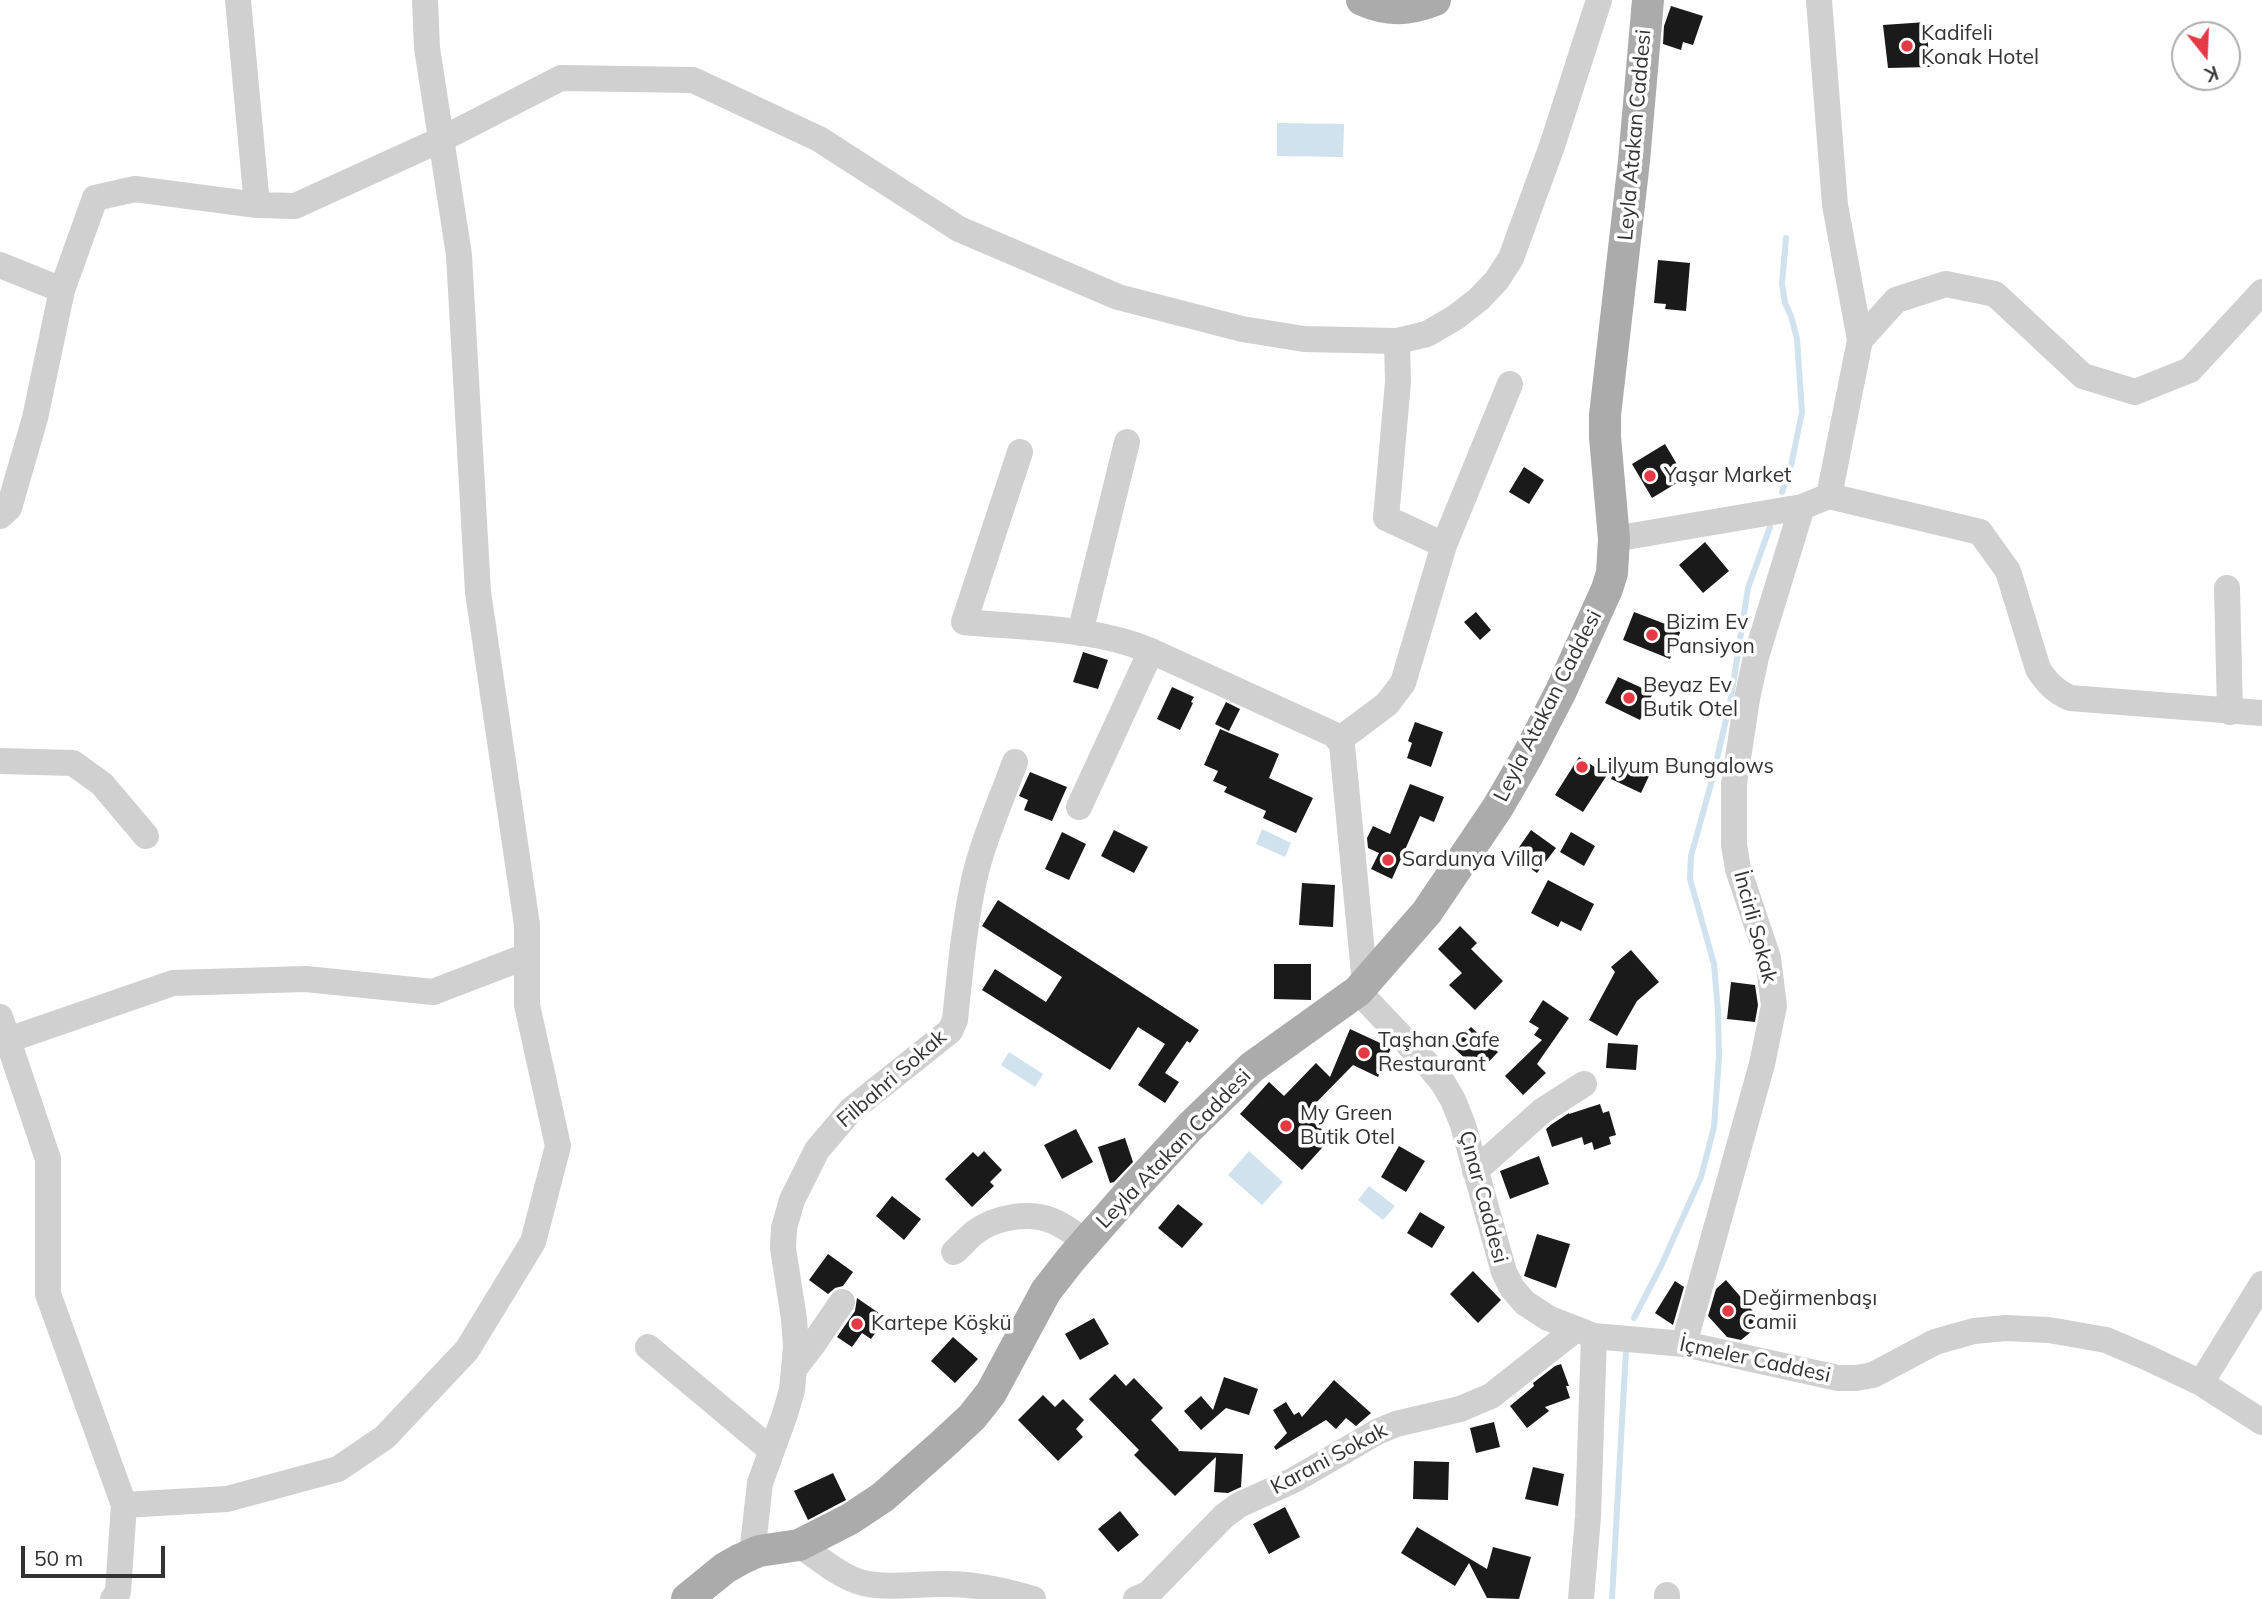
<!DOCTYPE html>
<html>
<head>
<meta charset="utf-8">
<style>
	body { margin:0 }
	#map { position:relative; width:2262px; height:1599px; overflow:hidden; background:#fff; font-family:Mulish,sans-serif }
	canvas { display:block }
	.north { position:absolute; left:2171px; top:21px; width:70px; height:70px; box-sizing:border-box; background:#fff; border:2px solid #adadad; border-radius:50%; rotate:162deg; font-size:19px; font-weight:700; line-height:28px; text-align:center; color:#333 }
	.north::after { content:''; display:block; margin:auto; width:24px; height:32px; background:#e63946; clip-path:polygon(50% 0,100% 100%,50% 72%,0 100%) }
	.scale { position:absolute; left:21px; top:1546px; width:144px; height:32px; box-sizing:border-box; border:4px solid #333; border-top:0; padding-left:9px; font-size:21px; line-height:24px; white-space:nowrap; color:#333; -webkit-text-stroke:5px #fff; paint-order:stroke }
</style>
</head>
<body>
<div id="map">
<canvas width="2262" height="1599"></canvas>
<div class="north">K</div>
<div class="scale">50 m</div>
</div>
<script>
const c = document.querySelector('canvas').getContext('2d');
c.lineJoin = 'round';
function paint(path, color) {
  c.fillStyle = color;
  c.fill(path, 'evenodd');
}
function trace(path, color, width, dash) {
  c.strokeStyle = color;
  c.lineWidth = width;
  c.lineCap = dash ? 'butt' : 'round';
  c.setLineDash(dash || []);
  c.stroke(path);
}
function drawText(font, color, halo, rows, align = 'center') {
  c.font = font + ' Mulish,sans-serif';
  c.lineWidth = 7;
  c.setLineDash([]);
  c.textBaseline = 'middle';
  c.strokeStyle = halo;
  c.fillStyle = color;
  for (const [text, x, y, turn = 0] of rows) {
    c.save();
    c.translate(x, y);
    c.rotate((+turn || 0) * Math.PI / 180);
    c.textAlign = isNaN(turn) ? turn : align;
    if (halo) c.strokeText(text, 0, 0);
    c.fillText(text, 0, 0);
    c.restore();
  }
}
const water = new Path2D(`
	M1277 123 1344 124 1343 157 1277 156Z
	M1262 829 1291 843 1285 857 1256 844Z
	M1009 1052 1043 1074 1035 1087 1001 1065Z
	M1249 1151 1283 1182 1262 1205 1228 1175Z
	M1369 1186 1395 1206 1383 1220 1358 1200Z`);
const stream = new Path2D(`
	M1782 492 1791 466 1802 412 1797 339 1791 316 1785 303 1782 284 1786 238
	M1634 1318 1661 1266 1701 1177 1714 1127 1719 1057 1718 1011 1714 964 1690 879 1691 856 1712 780 1731 698 1748 588 1770 527
	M1612 1599 1626 1350`);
const building = new Path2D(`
	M1671 6 1703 16 1693 45 1683 42 1681 50 1663 44 1664 26Z
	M1926 22 1930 67 1888 68 1883 25Z
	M1658 260 1690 263 1686 311 1665 309 1666 304 1654 303Z
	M1665 444 1685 478 1652 498 1632 464Z
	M1524 467 1544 480 1529 504 1509 492Z
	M1705 542 1729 571 1703 593 1679 565Z
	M1476 612 1491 630 1480 640 1464 622Z
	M1634 612 1681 630 1670 659 1623 640Z
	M1083 652 1108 660 1098 689 1073 682Z
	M1618 677 1653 693 1640 720 1605 703Z
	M1172 687 1194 697 1191 702 1193 703 1180 730 1157 719Z
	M1226 702 1240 709 1229 731 1215 724Z
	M1415 722 1443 732 1431 767 1407 758 1412 743 1408 741Z
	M1220 729 1279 754 1269 778 1313 798 1296 833 1263 818 1266 811 1224 792 1227 787 1213 781 1218 771 1204 765Z
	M1579 757 1607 775 1583 812 1555 795Z
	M1618 762 1649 776 1641 793 1611 779Z
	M1030 772 1067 787 1052 821 1024 810 1028 800 1019 796Z
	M1410 784 1444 797 1434 822 1420 816 1392 879 1371 869 1379 853 1368 848 1367 838 1373 826 1390 834Z
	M1114 830 1148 847 1134 873 1101 856Z
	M1531 830 1556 848 1537 873 1513 856Z
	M1062 832 1086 844 1069 880 1045 869Z
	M1571 832 1595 846 1584 866 1560 852Z
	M1548 880 1594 904 1581 931 1561 921 1558 927 1531 913Z
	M1302 883 1335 885 1333 927 1299 925Z
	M998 900 1199 1030 1190 1043 1187 1041 1165 1073 1179 1082 1165 1103 1138 1085 1165 1044 1138 1027 1110 1070 982 990 995 969 1046 1002 1062 977 982 926Z
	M1460 926 1477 943 1471 949 1503 981 1475 1010 1449 985 1462 973 1438 949Z
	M1631 950 1659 982 1637 1001 1617 1036 1589 1020 1615 972 1611 967Z
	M1274 964H1311V1000L1274 999Z
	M1731 982 1755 985 1758 1005 1755 1022 1727 1019Z
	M1543 1000 1569 1018 1537 1064 1546 1073 1523 1095 1505 1076 1542 1040 1534 1035 1539 1028 1529 1022Z
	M1471 1027 1498 1052 1479 1072 1452 1046Z
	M1350 1029 1391 1048 1378 1077 1353 1065 1305 1114 1331 1138 1302 1170 1240 1114 1269 1082 1284 1096 1316 1063 1330 1077Z
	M1608 1043 1638 1045 1636 1070 1606 1068Z
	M1600 1104 1603 1113 1609 1111 1616 1135 1609 1137 1611 1144 1594 1150 1592 1142 1584 1145 1582 1137 1552 1147 1546 1129 1552 1124 1569 1113V1114Z
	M1076 1129 1093 1162 1062 1179 1044 1145Z
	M1125 1138 1133 1162 1114 1182 1110 1183 1098 1147Z
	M1399 1146 1425 1161 1406 1192 1381 1177Z
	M984 1151 1002 1170 990 1182 994 1186 972 1207 945 1179 973 1152 978 1157Z
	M1539 1156 1549 1184 1510 1199 1500 1171Z
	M892 1196 921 1219 904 1240 876 1216Z
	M1178 1204 1203 1224 1182 1248 1158 1228Z
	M1420 1212 1445 1227 1432 1248 1407 1233Z
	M1537 1234 1570 1244 1556 1288 1524 1276Z
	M828 1254 853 1272 843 1286 835 1288 828 1294 809 1280Z
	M1473 1271 1501 1300 1478 1323 1450 1294Z
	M1726 1280 1758 1317 1753 1322 1757 1327 1741 1340 1727 1337 1708 1316 1716 1289Z
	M1675 1281 1684 1287 1673 1325 1655 1313Z
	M857 1298 886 1318 871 1339 862 1333 852 1347 837 1337 855 1311Z
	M1094 1318 1109 1344 1080 1360 1065 1334Z
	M953 1337 978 1359 955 1383 931 1361Z
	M1561 1364 1569 1386H1566L1570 1398 1545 1407 1549 1411 1527 1428 1510 1406 1534 1386 1533 1383 1555 1366Z
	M1115 1374 1126 1386 1134 1378 1163 1408 1151 1420 1179 1450 1178 1451 1243 1454 1241 1487 1228 1493 1214 1492 1216 1457 1175 1496 1134 1455 1139 1450 1089 1399Z
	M1224 1377 1258 1389 1249 1415 1226 1408 1201 1430 1184 1411 1201 1396 1213 1410Z
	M1334 1380 1371 1413 1356 1426 1346 1418 1336 1429 1326 1420 1276 1450 1274 1447 1287 1433 1273 1410 1286 1402 1294 1415 1299 1412 1302 1417Z
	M1043 1395 1055 1407 1063 1399 1084 1420 1076 1429 1083 1437 1058 1461 1018 1420Z
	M1494 1422 1500 1447 1476 1453 1470 1428Z
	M1414 1461 1449 1462 1448 1500 1413 1499Z
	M1533 1467 1564 1474 1558 1506 1525 1499Z
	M833 1473 846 1500 808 1520 794 1491Z
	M1285 1507 1300 1537 1269 1554 1253 1524Z
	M1120 1511 1139 1535 1118 1552 1098 1529Z
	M1417 1527 1487 1569 1493 1547 1531 1557 1519 1599 1487 1598 1469 1563 1455 1586 1401 1553Z`);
const minor = new Path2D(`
	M238 0 257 205
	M1819 0 1835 205 1860 340
	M0 265 62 290
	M1020 452 964 622C1026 628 1093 627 1151 651L1335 735 1342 745 1365 984
	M1829 496 1980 532 2008 571 2038 669C2047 683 2055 691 2070 698L2262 713
	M0 516 9 508 35 418 62 290 95 198 135 189 257 205 295 206 440 140 561 78 693 80 819 139 959 229 1118 297 1242 329 1304 339 1397 341 1427 334 1456 317 1479 299 1497 280 1511 258 1552 146 1599 0
	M1614 539 1802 507 1829 496 1860 340 1896 300 1946 284 1995 294 2083 376 2135 392 2190 370 2262 292
	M1444 545 1510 384
	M2227 588 2230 712
	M1080 633 1127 442
	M1339 740 1387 704 1403 683 1444 545 1386 518 1398 382 1397 341
	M0 761 73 763 102 784 146 836
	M1079 807 1151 651
	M1358 991 1429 1066 1443 1083 1453 1100 1463 1125 1504 1272 1512 1288 1525 1303 1548 1318 1594 1336 1684 1344 1838 1378H1856L1873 1375 1935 1342 1974 1331 2006 1328 2049 1330 2106 1340 2146 1357 2201 1383 2262 1422
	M0 1017 48 1159V1294L124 1505 118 1592 113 1599
	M8 1040 173 983 306 979 433 992 527 956
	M1475 1171 1542 1111 1584 1084
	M954 1252C961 1246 967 1239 974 1233 994 1217 1029 1211 1053 1221 1065 1226 1075 1234 1086 1242
	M1684 1344 1762 1064 1774 1006 1768 958 1738 869 1734 845V784L1747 699 1756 657 1802 507
	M648 1347 771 1450
	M794 1369 814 1343 842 1302
	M2201 1383 2262 1284
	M124 1505 227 1499 338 1469 385 1437 467 1350 533 1242 558 1146 527 1005V925L478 592 459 255 427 48 425 0
	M799 1545C818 1557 840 1577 863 1583 891 1589 921 1583 949 1584 978 1584 1006 1591 1033 1599
	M752 1554 760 1483 785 1414 792 1390 796 1347 794 1319 783 1248 784 1228 792 1200 817 1150 851 1110 950 1031 955 1020C960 973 964 926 974 880 983 840 1001 801 1015 762
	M1136 1599 1148 1594 1224 1516 1239 1505 1294 1480 1377 1432 1396 1424 1460 1409 1491 1396 1576 1329
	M1581 1599 1588 1517 1594 1336
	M1667 1599V1595`);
const major = new Path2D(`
	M1362 0C1389 12 1409 10 1435 0
	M687 1599 725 1568 741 1559 759 1551 799 1545 850 1519 883 1497 943 1444 972 1417 991 1393 1046 1291 1071 1259 1129 1193 1190 1127 1252 1067 1358 991 1427 912 1498 807 1528 755 1561 691 1607 589 1612 573 1614 539 1605 437V415L1634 161 1648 0`);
const markers = [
	[1907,46,7,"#e63946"],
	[1650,476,7,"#e63946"],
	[1652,635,7,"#e63946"],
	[1629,698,7,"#e63946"],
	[1582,767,7,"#e63946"],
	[1388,860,7,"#e63946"],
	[1364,1053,7,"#e63946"],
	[1286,1126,7,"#e63946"],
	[1728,1311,7,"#e63946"],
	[857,1324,7,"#e63946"]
];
const poiNames = [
	["Kadifeli",1921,34],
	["Konak Hotel",1921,58],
	["Yaşar Market",1664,476],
	["Bizim Ev",1666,623],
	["Pansiyon",1666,647],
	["Beyaz Ev",1643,686],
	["Butik Otel",1643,710],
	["Lilyum Bungalows",1596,767],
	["Sardunya Villa",1402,860],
	["Taşhan Cafe",1378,1041],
	["Restaurant",1378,1065],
	["My Green",1300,1114],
	["Butik Otel",1300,1138],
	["Değirmenbaşı",1742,1299],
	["Camii",1742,1323],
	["Kartepe Köşkü",871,1324]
];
const streetNames = [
	["Leyla Atakan Caddesi",1635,135,-85],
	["Leyla Atakan Caddesi",1548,706,-63],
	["İncirli Sokak",1755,927,75],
	["Filbahri Sokak",892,1079,-41],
	["Leyla Atakan Caddesi",1174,1149,-46],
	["Çınar Caddesi",1483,1197,75],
	["İçmeler Caddesi",1755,1360,12],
	["Karani Sokak",1329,1459,-28]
];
paint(water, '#cfe2ee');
trace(stream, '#cfe2ee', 6);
paint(building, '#1a1a1a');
trace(minor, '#d0d0d0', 26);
trace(major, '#ababab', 32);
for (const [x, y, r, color] of markers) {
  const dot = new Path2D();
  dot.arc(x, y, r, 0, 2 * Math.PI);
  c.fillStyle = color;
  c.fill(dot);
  trace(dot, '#fff', 2.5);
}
drawText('21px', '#333', '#fff', poiNames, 'left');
drawText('21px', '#333', '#fff', streetNames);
</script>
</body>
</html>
